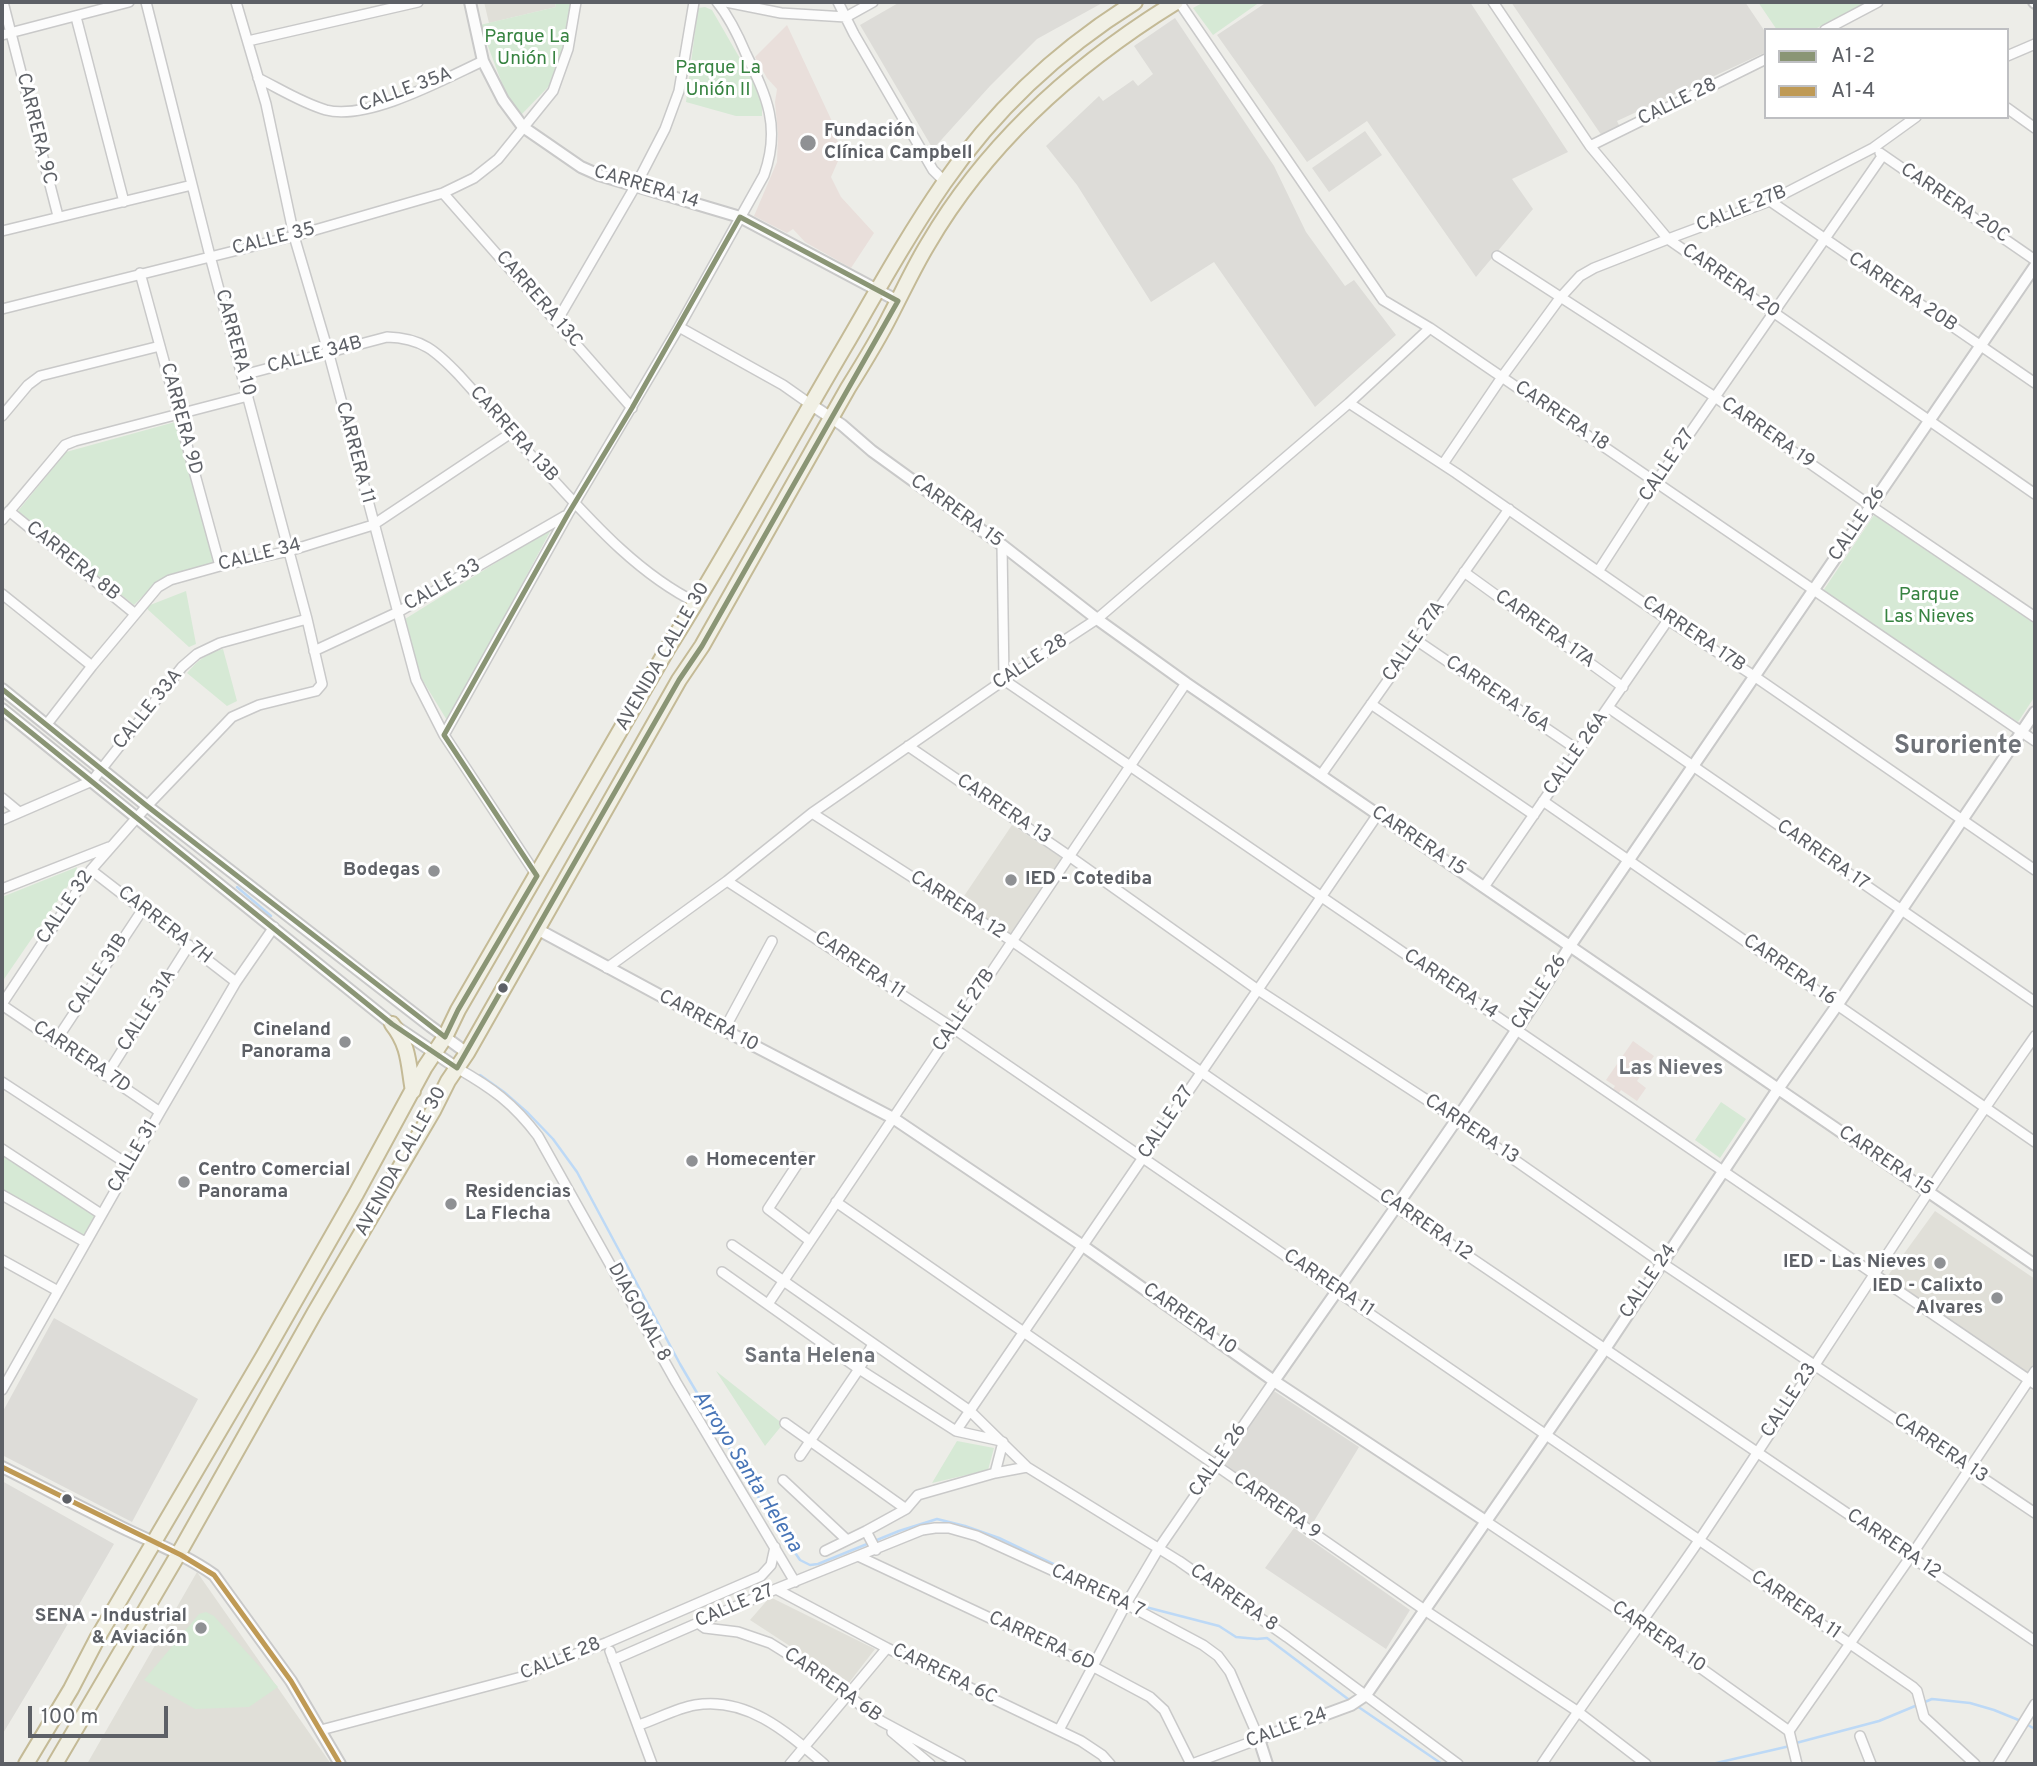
<!DOCTYPE html>
<html>
<head>
<meta charset="utf-8">
<style>
	body { margin:0 }
	#map { position:relative; width:2037px; height:1766px; overflow:hidden; background:#edede8; font-family:Overpass,sans-serif }
	canvas { display:block }
	.frame { position:absolute; inset:0; border:4px solid #5d6066; pointer-events:none }
	.legend { position:absolute; left:1764px; top:28px; width:245px; height:91px; box-sizing:border-box; background:#fff; border:2px solid #bebfc2; margin:0; padding:9px 12px; list-style:none; font-size:21px; color:#5d6066 }
	.legend li { display:flex; align-items:center; gap:14px; height:35px }
	.legend b { width:35px; border:2px solid #bebfc2 }
	.scale { position:absolute; left:28px; top:1706px; width:140px; height:32px; box-sizing:border-box; border:4px solid #5d6066; border-top:0; padding-left:9px; font-size:21px; line-height:24px; white-space:nowrap; color:#5d6066; -webkit-text-stroke:5px #fff; paint-order:stroke }
</style>
</head>
<body>
<div id="map">
<canvas width="2037" height="1766"></canvas>
<div class="frame"></div>
<ul class="legend">
<li><b style="height:9px;background:#8a9575"></b>A1-2</li>
<li><b style="height:9px;background:#bf9a55"></b>A1-4</li>
</ul>
<div class="scale">100 m</div>
</div>
<script>
const c = document.querySelector('canvas').getContext('2d');
c.lineJoin = 'round';
function paint(path, color) {
  c.fillStyle = color;
  c.fill(path, 'evenodd');
}
function trace(path, color, width, dash) {
  c.strokeStyle = color;
  c.lineWidth = width;
  c.lineCap = dash ? 'butt' : 'round';
  c.setLineDash(dash || []);
  c.stroke(path);
}
function drawText(font, color, halo, rows, align = 'center') {
  c.font = font + ' Overpass,sans-serif';
  c.lineWidth = 6;
  c.setLineDash([]);
  c.textBaseline = 'middle';
  c.strokeStyle = halo;
  c.fillStyle = color;
  for (const [text, x, y, turn = 0] of rows) {
    c.save();
    c.translate(x, y);
    c.rotate((+turn || 0) * Math.PI / 180);
    c.textAlign = isNaN(turn) ? turn : align;
    if (halo) c.strokeText(text, 0, 0);
    c.fillText(text, 0, 0);
    c.restore();
  }
}
const industrial = new Path2D(`
	M900 2H1104L1037 39 990 86 933 149 860 25Z
	M1267 2H1470L1568 152 1512 179 1533 209 1476 277 1367 121 1307 162 1217 35Z
	M1511 2H1745L1766 33V52L1617 121 1620 127 1602 136Z
	M1175 18 1274 166 1306 232 1345 286 1354 280 1396 335 1315 407 1214 262 1151 302 1077 185 1046 146 1099 96 1103 101 1133 80 1138 86 1153 74 1134 46Z
	M1365 131 1382 155 1329 192 1312 168Z
	M54 1318 198 1399 132 1522 2 1455V1413Z
	M1274 1391 1359 1447 1311 1526 1224 1464Z
	M2 1481 114 1544 44 1665 2 1735Z
	M1294 1528 1410 1610 1386 1649 1265 1568Z`);
const education = new Path2D(`
	M484 2H555L556 7 489 23Z
	M1012 825 1062 858 1011 935 960 902Z
	M1935 1211 2035 1279V1362L2027 1374 1887 1277Z
	M197 1572 331 1764H87Z
	M770 1597 875 1649 848 1684 750 1620Z`);
const medical = new Path2D(`
	M787 25 837 132 835 135 842 152 831 177 841 197 874 233 851 268 805 242 793 229 787 233 754 216 777 162 778 134 775 102 777 89 767 78 755 57Z
	M1633 1041 1654 1056 1637 1081 1646 1088 1637 1101 1621 1090 1617 1096 1611 1092 1615 1086 1606 1080Z`);
const green = new Path2D(`
	M555 2H572L567 33 552 83 521 115 506 94 480 25 556 7Z
	M1204 2H1260L1213 35 1193 8Z
	M1758 2H1868L1813 30H1777Z
	M705 7 712 10 757 88 762 100V116H736L686 102 698 8Z
	M175 422 216 570 144 595 134 605 18 511 66 452Z
	M1874 515 2035 624V696L2018 722 1823 591Z
	M552 528 448 722 417 671 405 619Z
	M186 591 196 644 189 647 145 607Z
	M223 649 237 701 227 706 187 673C198 660 207 653 223 649Z
	M77 867 76 874 2 982V897Z
	M1721 1102 1746 1119 1720 1158 1695 1140Z
	M2 1152 96 1214 84 1239 2 1191Z
	M716 1371 783 1424 765 1446Z
	M957 1441 994 1448 988 1470 932 1483Z
	M206 1612 214 1616 278 1687 249 1707 195 1709 144 1680 199 1614Z`);
const stream = new Path2D(`
	M237 887 271 916
	M480 1075 504 1092 528 1113 553 1139 577 1172 680 1364 766 1510 800 1560 810 1565 818 1564 899 1531 937 1519 965 1526 999 1538 1122 1597
	M1134 1604 1219 1626 1236 1637 1257 1639 1267 1638 1352 1702
	M1357 1706 1442 1764
	M2026 1724 2035 1729
	M1796 1743 1879 1721 1932 1699 1970 1703 1994 1710 2021 1721
	M1712 1764 1790 1746`);
const minor = new Path2D(`
	M3 2 58 216
	M236 2 266 104 294 236 328 351 416 680 444 735 537 876
	M726 2 781 13 846 17 873 2
	M838 2 854 34 933 170 945 182
	M1179 2 1383 300 1430 328 2035 741
	M1493 2 1590 146 1668 239 2035 494
	M76 17 124 202
	M1825 30 1878 2
	M2 35 129 2
	M248 41 418 2
	M2007 56 2035 44
	M258 78C280 89 302 103 326 110 368 121 444 79 483 61
	M2007 108 2035 128
	M1590 146 1766 59
	M1880 153 2035 260
	M443 193 632 408
	M1770 201 2035 383
	M2 231 192 185
	M1497 256 1715 397 1871 506 2035 617
	M140 273 220 566
	M2 309 294 236 443 193 474 178 498 159 553 91 568 49 576 2
	M557 321 636 185 665 129 679 91 694 2
	M679 327 783 385 810 404
	M243 375 387 337C422 338 436 351 459 375 489 408 518 441 548 474 592 522 638 574 697 603
	M1349 403 1456 473 1668 620 1754 676 2035 870
	M2 416 28 385 40 376 160 346
	M1443 464 1502 377 1560 298 1580 276 1594 268 1668 239 1770 201 1873 148 1916 117
	M9 511 134 613
	M2 520 65 445 75 441 248 396
	M1002 545 1004 680 2035 1384
	M1599 570 1656 482 1883 155
	M1464 572 1623 687
	M2 594 92 666
	M1416 640 1578 750
	M314 651 398 612 565 516
	M1371 704 1534 815
	M1609 708 2035 1002
	M47 724 92 666 158 587 170 580 220 566 289 551 373 525 511 433
	M444 735 568 514 679 327 764 175C781 127 767 97 746 54 738 35 730 18 717 2
	M908 746 1069 856 1258 990 1456 1119 1662 1263 2035 1513
	M1321 775 1509 509
	M2 798 19 812
	M1543 801 2035 1142
	M812 813 1012 941 1396 1207 2035 1641
	M2 820 92 781 182 667 197 654 220 643 307 619
	M91 870 236 982
	M727 881 953 1028 1143 1158 1913 1687 1917 1691 1924 1717 1975 1764
	M1484 887 1668 620
	M2 889 109 847
	M607 968 727 881 812 813 1004 680 1097 619 1349 403 1430 328
	M2 1004 91 870 147 806 232 717 259 705 316 691 322 684 307 619 210 256 146 2
	M2 1005 160 1112
	M724 1030 772 941
	M55 1042 143 909
	M457 1068C492 1088 513 1103 538 1136L676 1382 795 1582
	M106 1076 189 945
	M2 1082 129 1165
	M2 1149 101 1214
	M802 1157 768 1209 810 1241
	M2 1195 85 1242
	M836 1202 1426 1611 1577 1711 1646 1764
	M732 1245 970 1411 1027 1467 1179 1561 1287 1637 1458 1764
	M2 1260 58 1291
	M722 1272 859 1369 956 1431 1001 1441
	M768 1304 1186 683
	M2 1390 160 1112 236 982 274 927
	M785 1423 906 1509
	M956 1431 1378 814
	M800 1456 859 1369 873 1344
	M995 1473 1003 1442
	M783 1480 847 1540
	M1487 1522 1639 1624 1789 1731 1797 1764
	M866 1531 876 1550
	M825 1551 866 1531 906 1509 918 1495 995 1473 1027 1467
	M858 1556 1092 1666 1150 1697 1164 1710 1191 1764
	M776 1589 887 1648 1081 1741 1102 1755 1110 1764
	M698 1623 705 1628 738 1632 770 1643 823 1676 881 1721 961 1764
	M610 1651 652 1764
	M613 1660 776 1589 922 1530 935 1528H949L977 1536 1126 1604 1203 1645 1218 1656 1230 1672 1259 1739 1192 1764
	M639 1725C657 1719 677 1708 695 1705 747 1696 788 1733 824 1764
	M321 1730 525 1676 551 1663 606 1643 761 1576 771 1565 775 1547
	M1059 1730 1126 1604 1159 1548 1274 1381
	M1789 1731 1911 1556 2035 1371
	M892 1732 930 1764
	M1860 1736 1871 1764
	M790 1764 887 1648
	M1542 1764C1593 1688 1648 1615 1700 1539 1812 1372 1919 1201 2035 1036
	M1998 1764 2035 1704`);
const tertiary = new Path2D(`
	M470 2 483 61 503 100 523 127 581 167 599 175 740 217 898 301
	M2034 2 2035 3
	M810 404 842 425 872 451 1002 545 1097 619 1186 683 2035 1265
	M2 689 147 806 430 1026 467 1053
	M2 709 392 1024 457 1068
	M537 929 724 1030 893 1118 1083 1246 1274 1381 1487 1522
	M1274 1381C1374 1237 1478 1095 1570 946L2035 266
	M2 1467C42 1487 82 1508 123 1528 154 1543 186 1555 214 1575L291 1681 340 1764
	M1267 1764 1259 1739 1351 1705 1366 1695 1605 1349 1778 1089 1838 1004 2035 712`);
const trunk = new Path2D(`
	M392 1024C410 1047 408 1064 413 1091
	M26 1764 71 1689 98 1637 264 1355 356 1194 425 1067 445 1037 458 1010 668 648C730 549 786 446 845 346 877 291 908 235 944 183 994 110 1060 49 1135 2
	M55 1764 179 1553 315 1312 433 1111 448 1081 467 1053 679 680 702 646 848 388C863 364 878 340 891 314 903 291 914 267 928 244 987 143 1077 63 1176 2`);
const bus1 = new Path2D(`
	M2 689 147 806 445 1037 458 1010 537 876 444 735 568 514 632 408 740 217 898 301 702 646 679 680 457 1068 392 1024 2 709`);
const bus2 = new Path2D(`
	M2 1467 181 1555 214 1575 291 1681 340 1764`);
const markers = [
	[808,143,9,"#8f9194"],
	[434,871,7,"#8f9194"],
	[1011,880,7,"#8f9194"],
	[503,988,6,"#5d6066"],
	[345,1042,7,"#8f9194"],
	[692,1161,7,"#8f9194"],
	[184,1182,7,"#8f9194"],
	[451,1204,7,"#8f9194"],
	[1940,1263,7,"#8f9194"],
	[1997,1298,7,"#8f9194"],
	[67,1499,6,"#5d6066"],
	[201,1628,7,"#8f9194"]
];
const parkNames = [
	["Parque La",527,38],
	["Unión I",527,60],
	["Parque La",718,69],
	["Unión II",718,91],
	["Parque",1929,596],
	["Las Nieves",1929,618]
];
const streetNames = [
	["CALLE 35A",406,91,-20],
	["CALLE 28",1678,103,-26],
	["CARRERA 9C",35,129,76],
	["CARRERA 14",646,188,17],
	["CARRERA 20C",1954,204,34],
	["CALLE 27B",1742,210,-22],
	["CALLE 35",274,240,-14],
	["CARRERA 20",1730,282,35],
	["CARRERA 20B",1902,293,34],
	["CARRERA 13C",538,300,49],
	["CARRERA 10",234,343,75],
	["CALLE 34B",315,356,-15],
	["CARRERA 18",1561,417,34],
	["CARRERA 9D",180,419,75],
	["CARRERA 19",1767,434,35],
	["CARRERA 13B",513,435,48],
	["CARRERA 11",354,453,75],
	["CALLE 27",1668,466,-56],
	["CARRERA 15",956,512,36],
	["CALLE 26",1858,525,-56],
	["CALLE 34",260,556,-14],
	["CARRERA 8B",72,562,39],
	["CALLE 33",443,586,-30],
	["CARRERA 17A",1544,630,36],
	["CARRERA 17B",1693,635,34],
	["CALLE 27A",1415,642,-55],
	["AVENIDA CALLE 30",664,657,-60],
	["CALLE 28",1031,663,-33],
	["CARRERA 16A",1497,695,34],
	["CALLE 33A",149,710,-51],
	["CALLE 26A",1577,754,-55],
	["CARRERA 13",1003,810,34],
	["CARRERA 15",1418,842,34],
	["CARRERA 17",1822,856,35],
	["CARRERA 12",957,906,33],
	["CALLE 32",66,908,-56],
	["CARRERA 7H",164,926,38],
	["CARRERA 11",859,966,34],
	["CARRERA 16",1789,971,35],
	["CALLE 31B",99,975,-57],
	["CARRERA 14",1450,985,34],
	["CALLE 26",1540,993,-57],
	["CALLE 31A",148,1011,-58],
	["CALLE 27B",965,1011,-56],
	["CARRERA 10",708,1022,28],
	["CARRERA 7D",81,1058,34],
	["CALLE 27",1167,1123,-56],
	["CARRERA 13",1471,1130,34],
	["CALLE 31",134,1157,-60],
	["AVENIDA CALLE 30",402,1162,-61],
	["CARRERA 15",1885,1162,34],
	["CARRERA 12",1425,1226,35],
	["CALLE 24",1649,1282,-56],
	["CARRERA 11",1328,1284,34],
	["DIAGONAL 8",638,1313,61],
	["CARRERA 10",1189,1320,35],
	["CALLE 23",1790,1401,-57],
	["CARRERA 13",1940,1449,34],
	["CALLE 26",1219,1461,-55],
	["CARRERA 9",1276,1507,35],
	["CARRERA 12",1893,1545,34],
	["CARRERA 7",1097,1592,25],
	["CARRERA 8",1233,1599,35],
	["CARRERA 11",1795,1606,35],
	["CALLE 27",735,1607,-23],
	["CARRERA 10",1658,1638,35],
	["CARRERA 6D",1041,1642,25],
	["CALLE 28",561,1660,-22],
	["CARRERA 6C",944,1675,26],
	["CARRERA 6B",832,1686,35],
	["CALLE 24",1287,1729,-20]
];
const poiNames = [
	["Fundación",824,132],
	["Clínica Campbell",824,154],
	["Bodegas",420,871,"right"],
	["IED - Cotediba",1025,880],
	["Cineland",331,1031,"right"],
	["Panorama",331,1053,"right"],
	["Homecenter",706,1161],
	["Centro Comercial",198,1171],
	["Panorama",198,1193],
	["Residencias",465,1193],
	["La Flecha",465,1215],
	["IED - Las Nieves",1926,1263,"right"],
	["IED - Calixto",1983,1287,"right"],
	["Alvares",1983,1309,"right"],
	["SENA - Industrial",187,1617,"right"],
	["& Aviación",187,1639,"right"]
];
const neighbourhoodNames = [
	["Las Nieves",1671,1070],
	["Santa Helena",810,1358]
];
const waterNames = [
	["Arroyo Santa Helena",746,1472,58]
];
const districtNames = [
	["Suroriente",1958,748]
];
paint(industrial, '#dddcd8');
paint(education, '#e0dfd8');
paint(medical, '#e9dfdb');
paint(green, '#d6e9d5');
trace(stream, '#bdd9f6', 2.5);
trace(minor, '#c9c9c9', 12);
trace(tertiary, '#c9c9c9', 14);
trace(trunk, '#c4ba96', 18);
trace(minor, '#fcfcfc', 9);
trace(tertiary, '#fcfcfc', 10);
trace(trunk, '#f1f0e5', 14);
trace(bus1, '#8a9575', 5);
trace(bus2, '#bf9a55', 5);
for (const [x, y, r, color] of markers) {
  const dot = new Path2D();
  dot.arc(x, y, r, 0, 2 * Math.PI);
  c.fillStyle = color;
  c.fill(dot);
  trace(dot, '#fff', 2.5);
}
drawText('19px', '#378341', '#fff', parkNames);
drawText('19px', '#5d6066', '#fff', streetNames);
drawText('bold 19px', '#5d6066', '#fff', poiNames, 'left');
drawText('bold 21px', '#6e7278', '#fff', neighbourhoodNames);
drawText('italic 21px', '#4875b7', '#fff', waterNames);
drawText('bold 26px', '#6e7278', '#fff', districtNames);
</script>
</body>
</html>
